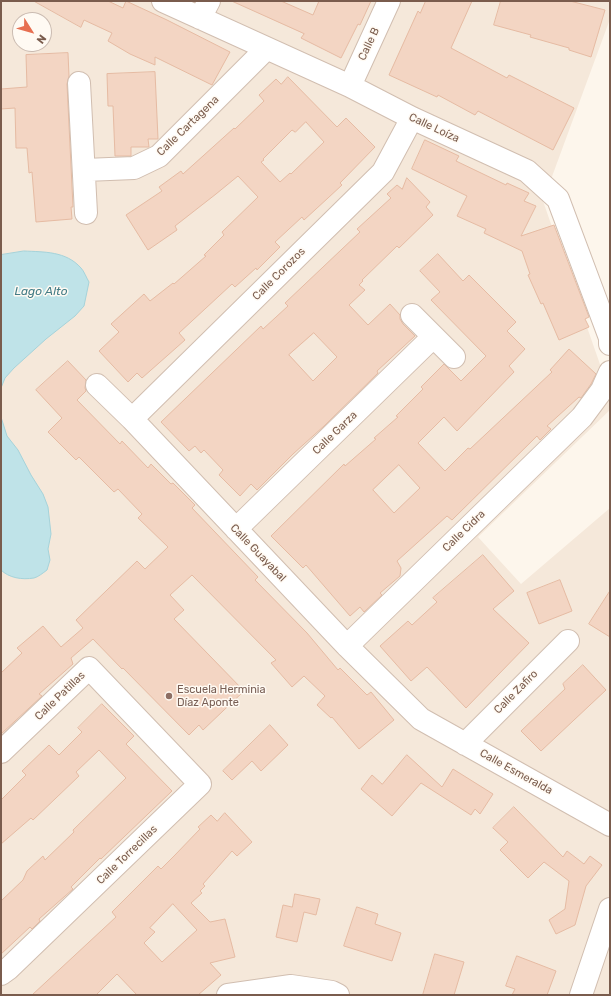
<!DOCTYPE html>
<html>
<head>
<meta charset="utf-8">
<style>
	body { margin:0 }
	#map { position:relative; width:611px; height:996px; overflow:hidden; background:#fdf6ec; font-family:Rubik,sans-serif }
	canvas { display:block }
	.frame { position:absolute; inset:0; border:2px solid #7a5c4d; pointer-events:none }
	.north { position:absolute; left:12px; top:12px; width:40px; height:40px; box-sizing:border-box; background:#fffaf3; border:1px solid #cabbb1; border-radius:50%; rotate:127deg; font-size:11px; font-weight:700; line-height:16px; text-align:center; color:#7a5c4d }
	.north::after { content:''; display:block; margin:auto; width:14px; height:18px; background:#e76f51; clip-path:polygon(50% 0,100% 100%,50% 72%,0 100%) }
</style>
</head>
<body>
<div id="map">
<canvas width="611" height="996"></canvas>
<div class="frame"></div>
<div class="north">N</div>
</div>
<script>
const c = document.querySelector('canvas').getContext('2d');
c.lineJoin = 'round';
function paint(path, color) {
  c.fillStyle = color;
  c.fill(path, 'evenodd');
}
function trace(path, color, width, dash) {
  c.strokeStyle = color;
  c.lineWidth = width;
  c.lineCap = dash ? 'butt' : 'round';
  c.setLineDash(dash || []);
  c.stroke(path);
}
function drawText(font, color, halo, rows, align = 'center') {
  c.font = font + ' Rubik,sans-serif';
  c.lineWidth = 3;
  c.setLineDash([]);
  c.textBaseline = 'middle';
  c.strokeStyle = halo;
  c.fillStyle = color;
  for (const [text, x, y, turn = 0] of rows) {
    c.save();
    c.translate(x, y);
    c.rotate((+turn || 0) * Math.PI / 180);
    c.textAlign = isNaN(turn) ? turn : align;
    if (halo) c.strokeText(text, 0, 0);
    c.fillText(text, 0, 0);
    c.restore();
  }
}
const residential = new Path2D(`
	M1 1H610V19L543 201 610 393V410L478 537 521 584 610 508V995H1ZM20 20H44V44H20Z`);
const water = new Path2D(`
	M24 251C44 252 66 251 81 268 84 271 86 277 89 282L84 306 75 316 46 339 14 368 5 378 1 388V255Z
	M1 417 7 436 18 450 31 475 43 494 48 507 51 534 48 549 50 560 47 570C43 573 38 577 34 578 22 580 9 578 1 570Z`);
const building = new Path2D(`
	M34 1H108L123 8 126 1 167 20 230 52 212 85 155 57V65L130 54 108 41 112 33 84 20 81 27Z
	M232 1H281L313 15 319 1H371L360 25 358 24 341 58 301 38 304 34Z
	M426 1H472L451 48 507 78 509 75 574 108 553 150 478 111 475 115 438 95 437 97 389 75 418 11 420 13Z
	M501 1H570L605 10 591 57 569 50V48L530 37 531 35 494 25Z
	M68 53 69 76 67 84 73 207H71L72 219 36 222 32 172 29 173 27 148H16L15 108 1 109V89L27 87 26 55Z
	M155 72 158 139H148L149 147H131V156H115L113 106H108L107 74Z
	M288 77 337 127 346 118 375 147 340 183 342 185 328 198 304 220 302 217 275 242 280 247 257 270 256 268 235 287 232 284 179 333 185 340 142 378 137 373 128 382 99 351 119 332 111 324 144 294 150 301 173 283 174 284 206 256 204 255 224 235 222 232 258 197 238 176 216 194 175 226 177 230 148 250 126 215 162 191 159 187 181 171 183 174 234 128 235 129 264 101 259 95 276 79 281 84ZM306 122 324 142 291 174 290 173 280 182 261 162 264 160 263 159 292 130 295 132Z
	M425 140 459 156 456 161 506 185 507 183 529 193 524 201 536 206 521 236 554 225 589 317 585 319 589 327 559 340 543 303 541 304 528 275 530 274 522 251 484 233 486 229 457 216 467 196 412 169Z
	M407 178 430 202 426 207 433 215 399 248 397 246 362 280 363 281 359 285 365 290 349 305 368 325 390 304 400 315V319L403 324 415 336 377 371 378 373 324 426 293 454 257 490 251 484 240 496 219 475 223 470 204 450 201 453 195 446 189 451 161 422 261 326 263 329 288 306 285 303 360 232 357 229 391 198 387 194 397 185 402 189ZM314 333 337 357 313 381 289 355Z
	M438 254 463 281 469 275 516 322 507 331 525 349 509 366 514 372 457 431 444 417 418 443 445 471 468 448 470 449 552 372 550 370 569 349 596 374 591 384 581 398 579 397 547 426 551 429 540 440 537 436 452 520 447 516 397 561 401 568 400 576 380 593 382 595 364 612 360 607 350 616 306 565 303 568 271 536 344 464 345 466 376 439 374 438 398 417 396 416 423 389 421 387 444 364 461 381 486 356 431 300 440 292 420 271ZM399 465 420 488 394 513 373 490Z
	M68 361 86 380 85 388 86 391 77 400 120 444 122 441 148 468 151 464 171 484 173 483 195 505 192 508 258 577 255 580 307 633 338 670 340 668 367 695 371 692 394 720 359 749 332 717 331 718 317 705 325 696 304 676 292 687 271 663 276 660 192 575 170 595 184 610 174 619 244 691 203 730 199 725 189 735 123 668 122 669 93 639 71 658 73 664 39 694 42 696 1 734V673L22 653 17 648 43 626 61 647 83 628 76 620 137 561 145 569 168 547 138 518 142 514 118 489 114 492 79 457 76 460 48 432 62 418 36 390Z
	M483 555 514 591 493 609 529 643 466 708 427 667 411 681 380 646 408 621 412 625 437 602 433 598Z
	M560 580 572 611 539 624 527 593Z
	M610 591V637L589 624Z
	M583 665 606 690 541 751 521 731 565 689 563 684Z
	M102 704 134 736 126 744 172 791 101 859 100 858 71 887 73 889 39 919 40 921 32 929 30 927 1 954V901L23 880 27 871 43 856 45 860 74 832 73 830 126 778 99 750 76 772 79 776 33 820 31 818 1 844V800L26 775 22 771 49 745 59 755 82 732 78 728Z
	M270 725 288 745 261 771 252 761 232 780 223 771Z
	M407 755 442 787 453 769 493 794 480 814 475 809 471 815 421 783 392 816 361 789 372 775 382 784Z
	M514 807 563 857 567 851 584 864 590 856 602 865 586 886 575 925 556 934 549 920 565 909 569 881 544 862 528 878 500 850 508 842 493 828Z
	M225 813 252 842 237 856 232 851 203 884 205 886 200 891 202 893 191 903 210 922 225 919 235 957 210 963 221 975 198 995H137L117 974 96 995H32L116 917 112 912 158 866 161 869 175 855 200 829 198 827 211 815 217 821ZM173 904 197 930 162 962 144 943 155 932 150 928Z
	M295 894 320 899 316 915 304 912 297 942 276 937 283 905 292 907Z
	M357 907 378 914 375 924 401 933 392 961 344 946Z
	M435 954 464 962 454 995H423Z
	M517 956 556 971 547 995H512L515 989 506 986Z`);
const minor = new Path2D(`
	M163 1 350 86 412 118 527 171 558 199 610 338V344
	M200 18 209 1
	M79 83 86 213
	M350 86 389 1
	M85 170 134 168 159 156 266 49
	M412 315 454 357
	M97 385 132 419 347 646 421 719 610 825
	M132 419 383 172 412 118
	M236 529 433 337
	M347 646 582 417 602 390 610 372
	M465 744 568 641
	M1 752 89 668 200 784 8 969 1 974
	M228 995 291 986 332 992 338 995
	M581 995 610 909`);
const markers = [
	[169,696,4,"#8d6e63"]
];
const streetNames = [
	["Calle B",369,44,-65],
	["Calle Cartagena",188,126,-44],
	["Calle Loíza",434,128,25],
	["Calle Corozos",279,274,-45],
	["Calle Garza",335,433,-44],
	["Calle Cidra",464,531,-44],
	["Calle Guayabal",258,553,46],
	["Calle Zafiro",516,692,-45],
	["Calle Patillas",60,696,-44],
	["Calle Esmeralda",516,772,29],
	["Calle Torrecillas",127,855,-44]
];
const educationNames = [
	["Escuela Herminia",177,690],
	["Díaz Aponte",177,703]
];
const waterNames = [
	["Lago Alto",41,292]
];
paint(residential, '#f5e8da');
paint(water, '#bfe3e8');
trace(water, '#a5d3da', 1);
paint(building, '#f3d5c3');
trace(building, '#e6bba3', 1);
trace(minor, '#d1beb0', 24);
trace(minor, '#fff', 22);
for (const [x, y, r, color] of markers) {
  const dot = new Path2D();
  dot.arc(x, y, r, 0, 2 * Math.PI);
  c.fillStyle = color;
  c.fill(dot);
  trace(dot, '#fffaf3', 1.5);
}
drawText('11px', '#7a5c4d', '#fffaf3', streetNames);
drawText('11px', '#785e54', '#fffaf3', educationNames, 'left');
drawText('italic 12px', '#437c86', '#fffaf3', waterNames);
</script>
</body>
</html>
